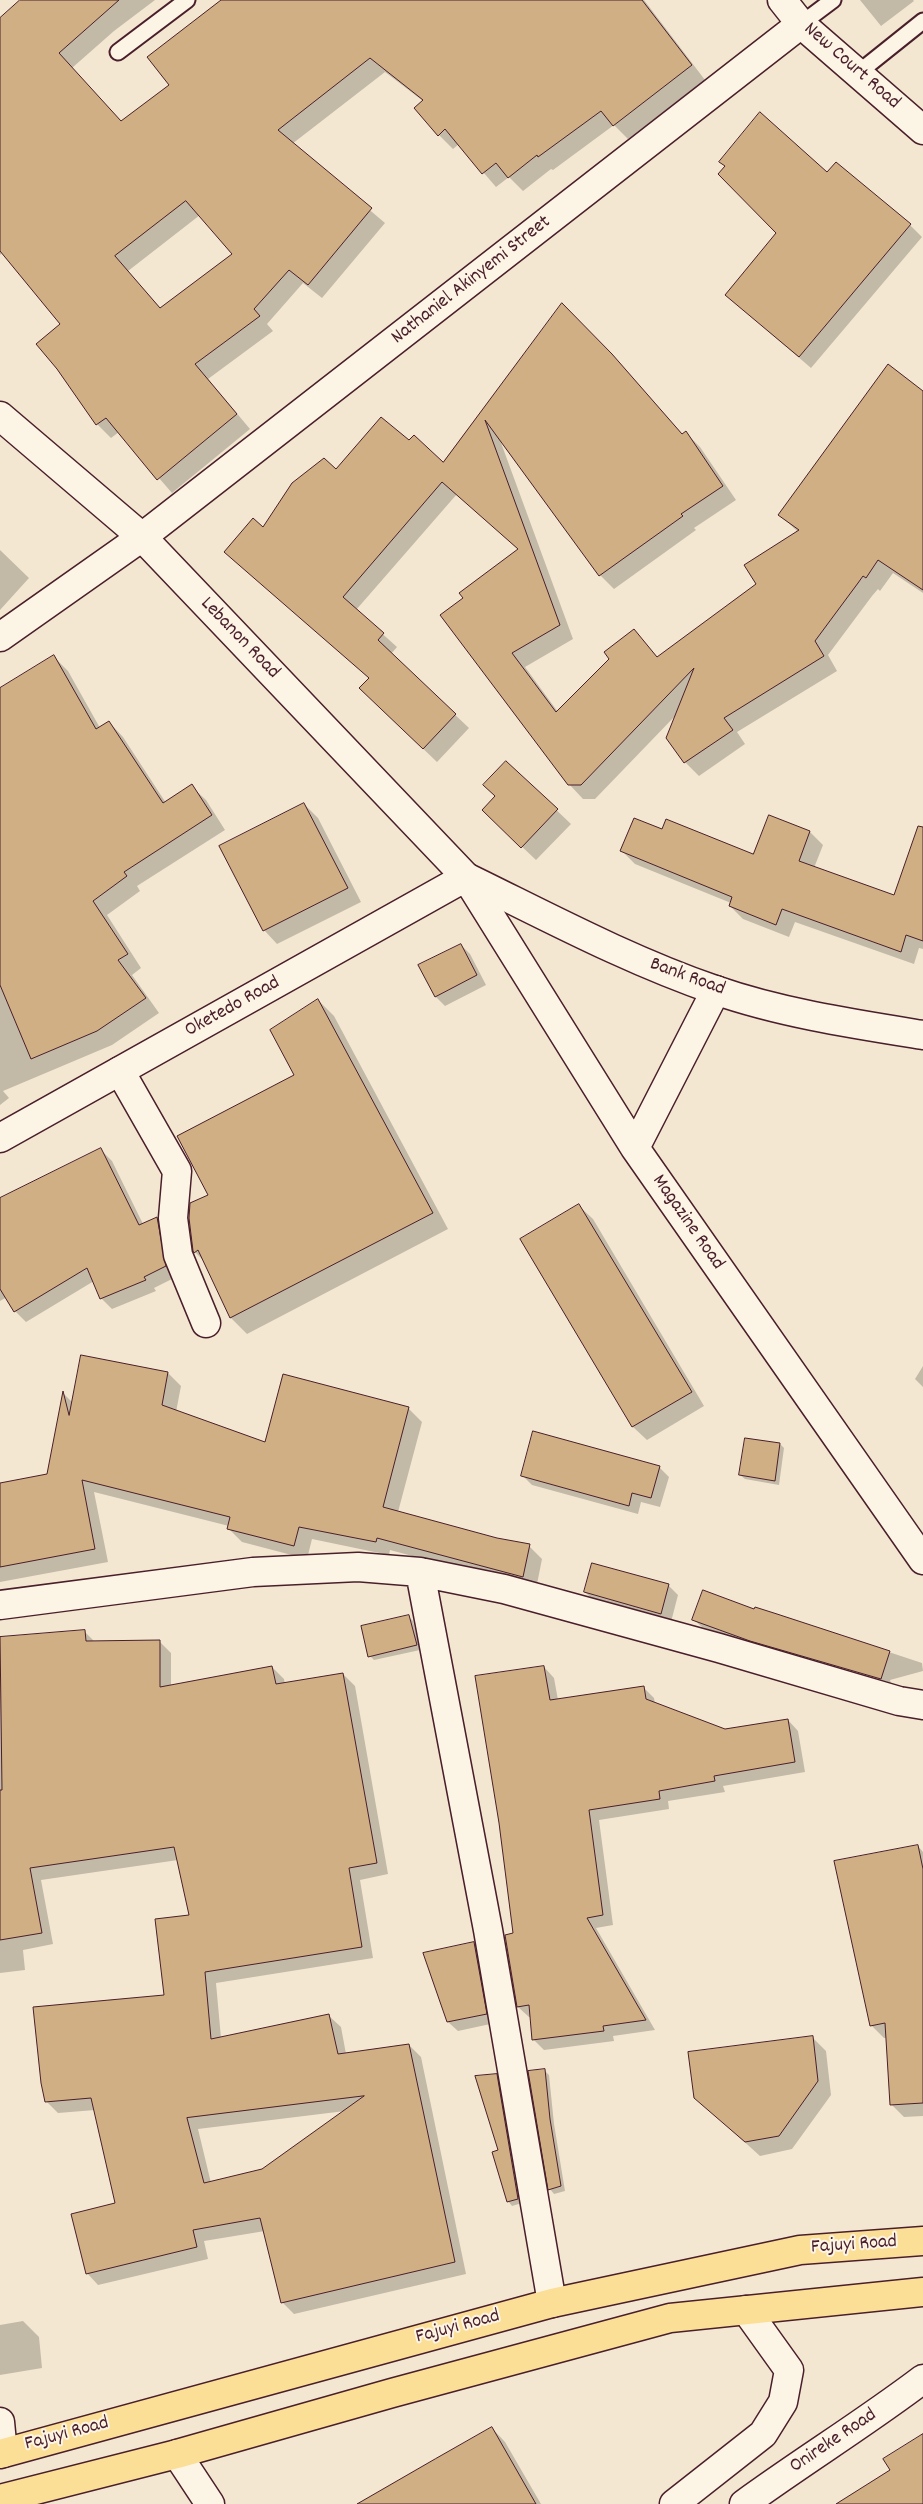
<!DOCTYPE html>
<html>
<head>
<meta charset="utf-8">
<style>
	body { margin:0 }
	canvas { display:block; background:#f3e7d1 }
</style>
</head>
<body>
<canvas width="923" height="2504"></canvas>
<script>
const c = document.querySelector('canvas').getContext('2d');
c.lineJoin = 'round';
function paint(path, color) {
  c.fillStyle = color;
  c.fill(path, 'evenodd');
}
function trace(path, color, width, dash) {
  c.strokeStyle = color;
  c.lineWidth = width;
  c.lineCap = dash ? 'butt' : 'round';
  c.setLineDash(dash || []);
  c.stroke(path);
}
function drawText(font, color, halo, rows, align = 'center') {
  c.font = font + ' Dekko,sans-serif';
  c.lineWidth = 4;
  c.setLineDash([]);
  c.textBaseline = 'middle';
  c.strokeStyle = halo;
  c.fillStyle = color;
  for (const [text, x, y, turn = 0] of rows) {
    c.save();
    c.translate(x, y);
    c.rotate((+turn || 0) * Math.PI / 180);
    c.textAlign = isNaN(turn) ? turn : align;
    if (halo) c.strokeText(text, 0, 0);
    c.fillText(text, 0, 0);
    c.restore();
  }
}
const shadow = new Path2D(`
	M22 0H155L114 31 72 68 122 122 171 86 223 0H644L705 80 628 139 614 125 553 170 551 169 523 191 509 177 496 187 459 144 453 149 439 135 423 101 385 72 292 144 385 223 322 298 303 283 267 324 273 331 208 379 250 429 172 493 119 432 111 438 97 424 61 324 3 252 0 255V20ZM200 215 233 254 161 309 128 271Z
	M860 0H913L914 1 881 26Z
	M827 174 910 225 922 237 811 368 726 295Z
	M562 305 625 369 683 435 686 433 700 447 736 500 694 528 696 530 614 589 600 575 500 440 573 639 525 667 558 712 611 659 634 630 658 658 757 584 798 532 779 514 923 392V593L893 573 880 591 878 589 872 596 828 655 837 671 737 732 745 744 699 776 685 762 668 737 677 714 595 799H583L569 784 464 598 519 550 457 494 356 610 397 647 391 654 469 728 437 762 374 702 370 679 226 552 263 529 336 471 409 442 443 463Z
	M0 550 29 578 0 610Z
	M54 657 68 671 100 728 109 722 123 737 166 803 191 786 206 800 225 830 137 886 140 891 107 915 141 968 132 975 159 1013 112 1045 3 1091 9 1098 0 1105V688Z
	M506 762 571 824 536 860 497 823 496 797Z
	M304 804 318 818 361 902 277 944 264 930Z
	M662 830 754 856 810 832 823 845 814 868 895 897 923 847V949L919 948 914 964 795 922 789 937 743 919 730 906 731 903 635 864 622 851Z
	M461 945 470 954 486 985 445 1006 436 997Z
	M318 1000 334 1016 448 1229 247 1334 231 1318 205 1262 195 1252 210 1196 296 1075Z
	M101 1150 112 1161 143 1224 157 1218 168 1229 176 1277 154 1288 156 1291 112 1309 101 1298 94 1281 26 1322 15 1311 7 1297 0 1301V1200Z
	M579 1206 593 1219 704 1406 647 1440 633 1427 522 1240Z
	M923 1366V1387L915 1379Z
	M168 1373 181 1386 176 1412 266 1444 284 1375 409 1409 422 1422 398 1512 496 1540 529 1546 542 1559 536 1589 390 1550 389 1555 312 1539 307 1559 242 1542 229 1529V1526L94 1492 108 1562 0 1582V1484L48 1475 63 1393 73 1403Z
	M780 1444 784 1448 779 1485 745 1479 740 1475Z
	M659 1467 669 1477 660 1507 641 1502 638 1514 532 1485 522 1475Z
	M668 1585 678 1595 671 1622 594 1601 585 1592Z
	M777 1615 922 1663 923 1671 890 1680 892 1687 759 1648 702 1627 694 1620Z
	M409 1617 413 1621 420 1650 374 1660 370 1656Z
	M84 1631 95 1642 159 1641 171 1653V1686L272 1667 284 1679 285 1684 343 1674 355 1686 388 1874 360 1880 373 1958 216 1983 221 2038 329 2016 341 2027 346 2054 409 2045 421 2057 466 2274 294 2314 282 2302 265 2231 204 2241 208 2259 98 2285 87 2273 116 2204 95 2110 58 2113 46 2101 166 1996 191 1916 178 1860 41 1880 53 1944 23 1950 25 1970 0 1973V1638ZM345 2111 263 2170 211 2183 198 2129Z
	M544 1667 554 1678 558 1700 643 1687 654 1698 655 1704 725 1731 788 1720 798 1731 805 1772 723 1786 725 1792 668 1801 669 1809 599 1820 613 1925 596 1928 655 2030 613 2036 614 2041 544 2050 533 2039 531 2017H529L518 2007 515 1934Z
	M918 1846 923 1852V2116L904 2117 891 2104 887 2038H884L871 2025Z
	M474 1944 483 1953 495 2023 458 2031 448 2022 425 1954Z
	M812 2037 826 2051 831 2095 792 2149 760 2156 695 2097Z
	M544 2070 549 2075 554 2124 565 2191 554 2194 550 2189Z
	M496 2075 501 2080 522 2203 512 2206 508 2201 500 2150Z
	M23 2321 39 2337 42 2368 0 2375V2325Z
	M492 2428 505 2442 541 2504H379Z`);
const building = new Path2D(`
	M20 0H119L59 53 121 121 169 85 147 57 221 0H642L692 65 613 126 601 111 538 157 537 155 508 178 496 163 482 174 445 129 438 136 414 108 423 100 370 58 278 130 372 208 308 285 289 270 254 309 260 316 195 364 237 414 157 480 106 418 96 425 57 369 36 344 60 324 0 251V18ZM186 201 232 254 160 308 115 256Z
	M760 112 827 172 836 162 911 224 799 357 725 295 776 233 718 174 725 166 719 162Z
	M562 303 612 354 682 434 686 431 723 486 681 514 683 516 599 576 485 420 560 625 512 653 556 712 609 659 604 652 634 629 657 657 756 584 744 565 799 530 778 515 888 364 923 391V590L878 560 866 578 863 576 858 583 815 641 824 656 724 718 733 730 684 763 666 738 694 668 581 785H568L440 615 463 598 459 593 518 549 442 482 343 597 384 633 378 640 456 714 423 749 359 688 369 678 224 552 253 518 263 527 292 483 324 458 336 469 381 417 409 440 414 435 443 462Z
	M54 655 96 729 109 721 163 803 192 784 212 815 124 872 127 876 93 901 128 954 118 960 146 998 97 1031 31 1059 0 985V688Z
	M506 761 558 809 521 848 482 810 495 796 483 785Z
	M304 803 348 888 263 931 219 846Z
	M769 815 810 831 799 861 894 895 918 826 923 827V941L906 935 901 952 782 909 776 925 729 906 732 897 620 851 634 818 662 829 666 819 753 854Z
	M461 944 477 975 435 997 418 965Z
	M318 999 433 1213 230 1318 198 1250 194 1253 193 1251 189 1218 190 1203 208 1195 177 1136 294 1075 270 1030Z
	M101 1148 139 1225 157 1217 166 1266 144 1277 146 1280 100 1299 87 1268 14 1312 0 1289V1198Z
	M579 1204 692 1392 632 1427 520 1239Z
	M81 1355 168 1372 162 1405 265 1442 283 1374 409 1407 383 1507 497 1538 530 1544 523 1577 377 1538 376 1542 299 1527 294 1546 227 1529 230 1517 82 1480 95 1549 0 1567V1483L47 1474 63 1391 69 1415Z
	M533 1431 660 1466 651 1498 632 1493 629 1506 521 1476Z
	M745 1438 780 1443 775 1481 739 1475Z
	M592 1563 669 1584 661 1614 584 1592Z
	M703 1590 754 1609 755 1607 777 1614 890 1651 881 1679 750 1641 692 1620Z
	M409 1615 417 1645 368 1657 361 1626Z
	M85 1630 86 1641 160 1640V1687L272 1666 276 1684 343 1673 377 1863 349 1868 362 1947 205 1972 211 2039 329 2014 338 2054 409 2044 455 2262 281 2303 260 2218 193 2230 197 2247 86 2274 71 2214 115 2203 91 2098 45 2102 41 2083 33 2007 164 1995 155 1919 189 1915 174 1847 30 1868 42 1933 0 1940V1790H2L0 1637ZM364 2096 262 2169 204 2183 187 2118Z
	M544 1666 550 1700 644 1686 646 1699 725 1729 788 1719 795 1762 714 1776 715 1781 659 1791 660 1799 589 1810 603 1915 587 1918 646 2020 603 2026 604 2031 532 2040 529 2005 517 2007 505 1935 513 1933 499 1823 475 1676Z
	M918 1845 923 1869V2103L890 2105 885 2023 870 2026 834 1861Z
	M474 1942 487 2014 447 2022 423 1953Z
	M813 2036 818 2081 779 2136 745 2142 694 2098 688 2052Z
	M545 2069 550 2119 561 2186 548 2190 528 2071Z
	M497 2074 518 2199 507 2202 492 2152 498 2150 475 2076Z
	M492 2427 536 2504H357L435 2459Z
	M923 2434V2504H836L890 2470 883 2459Z`);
const lane = new Path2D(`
	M801 24 833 0
	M118 52 187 0
	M858 73 923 21`);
const street = new Path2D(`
	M0 637 142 537 801 24
	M466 877C548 917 628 960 715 990 781 1013 854 1024 923 1035
	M120 1071 177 1171 173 1218 178 1255 206 1323
	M420 1572 488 1930 552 2303
	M0 1605 253 1572 358 1567 420 1572 504 1589 719 1648 899 1701 923 1705
	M0 2422 3 2453
	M177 2454 210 2504`);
const secondary = new Path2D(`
	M782 0 801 24 923 130
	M0 416 142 537 466 877 635 1148 923 1560
	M0 1138 466 877
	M635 1148 716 990
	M674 2504 763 2434 783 2402 789 2370 746 2310
	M744 2504C803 2461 865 2423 923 2379`);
const highway = new Path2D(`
	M0 2454 552 2303 800 2250 923 2241
	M0 2499 177 2454 392 2393 670 2318 923 2292`);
const streetNames = [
	["New Court Road",851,67,41],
	["Nathaniel Akinyemi Street",472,281,-38],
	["Lebanon Road",239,639,46],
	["Bank Road",687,978,20],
	["Oketedo Road",233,1008,-29],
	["Magazine Road",687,1223,55],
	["Fajuyi Road",854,2246,-4],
	["Fajuyi Road",458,2328,-15],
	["Fajuyi Road",67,2435,-15],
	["Onireke Road",834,2442,-34]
];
paint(shadow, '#0003');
paint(building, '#cfaf83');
trace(building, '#4a1f2b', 1);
trace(lane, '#4a1f2b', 19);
trace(street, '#4a1f2b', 31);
trace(secondary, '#4a1f2b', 31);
trace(highway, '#4a1f2b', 31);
trace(lane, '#fcf5e5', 15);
trace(street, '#fcf5e5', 28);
trace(secondary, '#fcf5e5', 28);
trace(highway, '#fbdf96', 28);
drawText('20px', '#4a1f2b', '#fcf5e5', streetNames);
</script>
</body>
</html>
